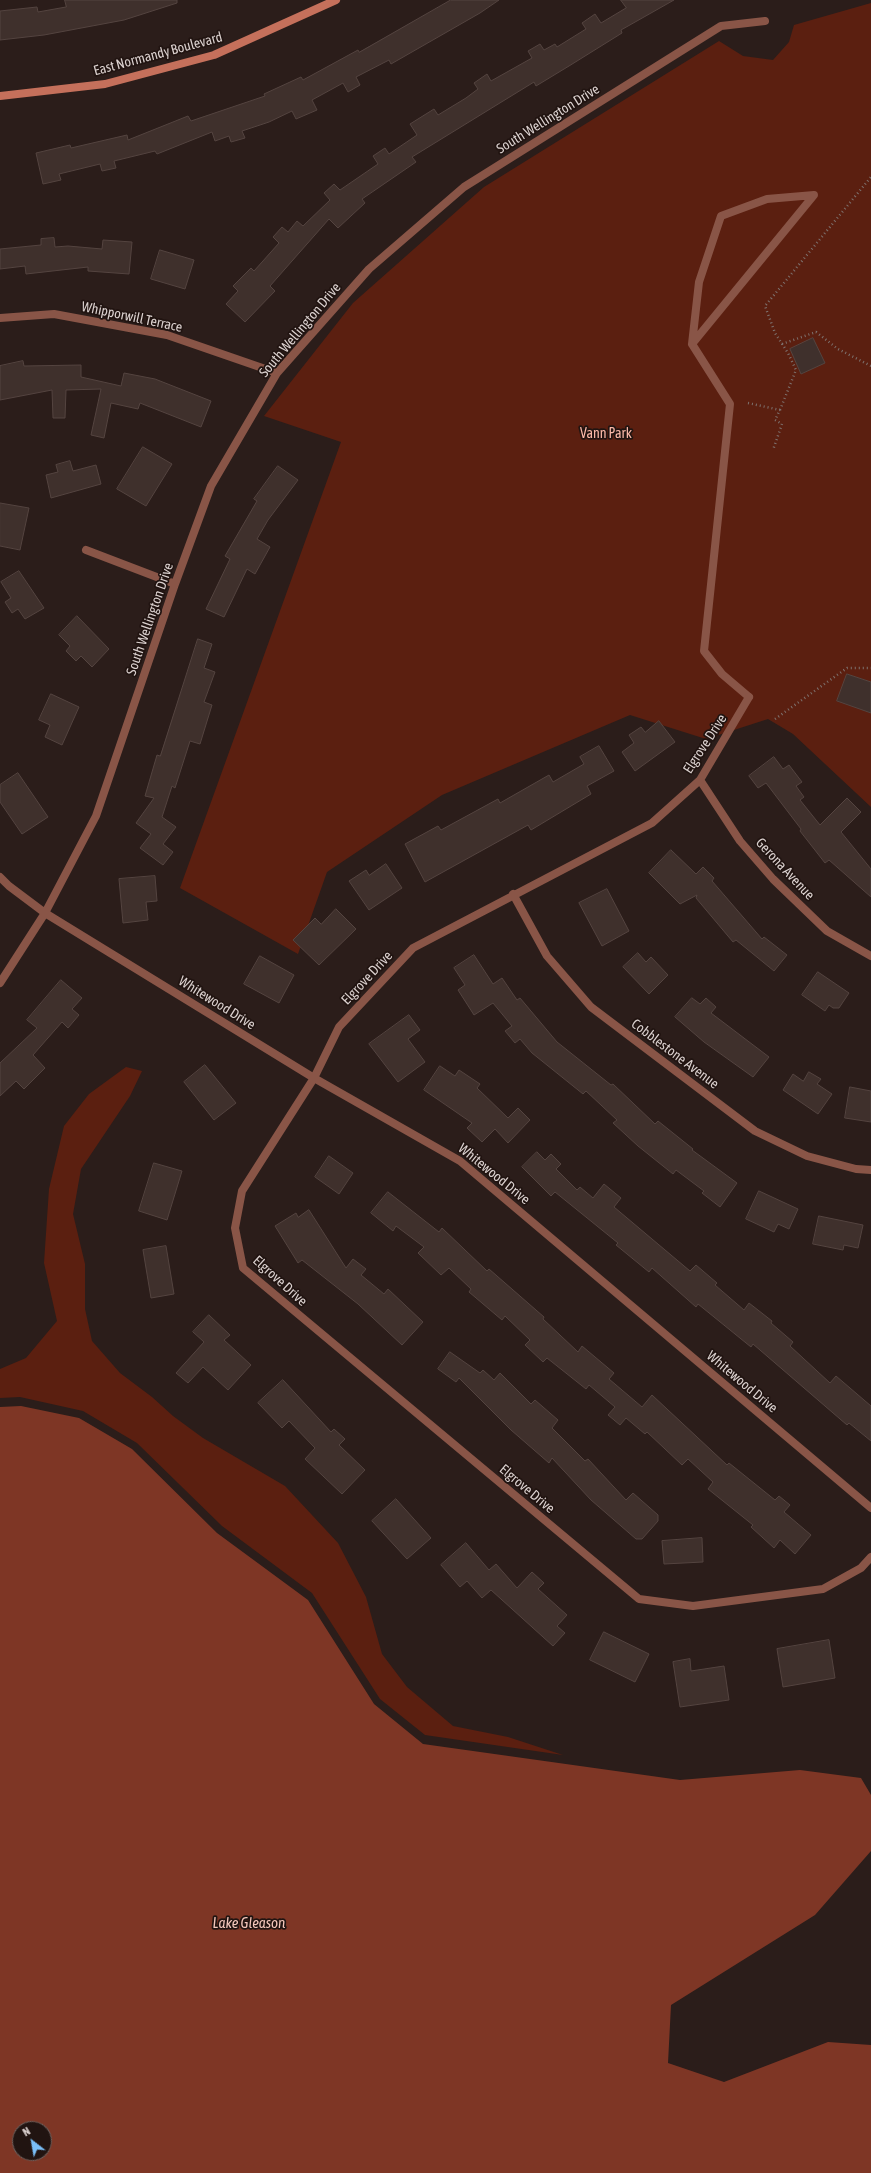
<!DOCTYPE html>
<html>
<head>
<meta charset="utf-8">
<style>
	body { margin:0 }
	#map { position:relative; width:871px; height:2173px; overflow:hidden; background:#2b1d1a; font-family:"Asap Condensed",sans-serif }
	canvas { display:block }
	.north { position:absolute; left:12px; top:2121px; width:40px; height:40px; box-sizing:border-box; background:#211411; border:1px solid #6b605d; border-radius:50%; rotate:329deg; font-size:11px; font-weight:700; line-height:16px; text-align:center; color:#dbd1cf }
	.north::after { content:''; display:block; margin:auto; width:14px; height:18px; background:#7abff8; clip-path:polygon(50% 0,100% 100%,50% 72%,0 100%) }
</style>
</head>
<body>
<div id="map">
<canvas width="871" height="2173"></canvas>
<div class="north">N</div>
</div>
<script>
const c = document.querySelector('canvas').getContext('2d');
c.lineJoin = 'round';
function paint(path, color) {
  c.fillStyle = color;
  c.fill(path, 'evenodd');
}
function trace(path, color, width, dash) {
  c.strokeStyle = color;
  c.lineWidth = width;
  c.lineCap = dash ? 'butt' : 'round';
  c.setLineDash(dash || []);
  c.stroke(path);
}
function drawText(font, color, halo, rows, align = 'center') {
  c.font = font + ' "Asap Condensed",sans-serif';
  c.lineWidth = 3.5;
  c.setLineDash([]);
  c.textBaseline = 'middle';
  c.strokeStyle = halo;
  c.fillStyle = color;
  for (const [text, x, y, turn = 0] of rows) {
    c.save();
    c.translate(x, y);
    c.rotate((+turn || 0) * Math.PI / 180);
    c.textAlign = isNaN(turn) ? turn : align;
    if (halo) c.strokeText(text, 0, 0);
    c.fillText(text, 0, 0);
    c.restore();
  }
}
const green = new Path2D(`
	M871 3V807L793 734 768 719 706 739 630 715 442 795 327 872 298 954 180 888 341 442 264 416 353 303 484 187 719 41 743 56 773 60 789 42 794 25Z
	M126 1067 142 1071 130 1096 81 1169 73 1214 85 1264V1309L92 1341 120 1373 152 1397 173 1416 203 1438 285 1486 338 1543 366 1597 382 1654 407 1687 453 1726 508 1737 563 1755 425 1735 380 1699 312 1593 222 1526 137 1443 83 1411 20 1397 0 1398V1369L26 1358 57 1321 44 1263 49 1189 64 1126 89 1094Z`);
const water = new Path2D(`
	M21 1406 79 1418 132 1449 217 1533 308 1600 374 1704 423 1744 680 1780 800 1770 861 1778 871 1795V1851L815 1915 671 2005 668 2063 724 2082 828 2042 871 2045V2173H0V1407ZM20 2129H44V2153H20Z`);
const building = new Path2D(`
	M65 0H177V3L124 20 44 35 0 40V11L37 7 38 12 66 7Z
	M451 0H499L480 13 391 64 389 60 356 77 360 85 348 92 343 83 312 100 317 110 296 119 292 111 269 122 242 131 245 138 231 142 229 136 215 141 212 132 157 154 155 151 114 161 116 168 102 171 100 164 59 174 61 180 43 184 36 153 70 145 71 148 127 135 128 140 188 116 191 121 265 96 264 94 301 77 303 80 358 50 359 52Z
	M621 0H674L621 30 622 33 569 66 536 86 534 82 412 157 416 162 362 199 365 203 338 228 329 219 270 286 275 291 245 322 226 304 238 291 233 286 251 268 254 271 279 243 273 237 282 227 288 232 297 221 303 226 330 200 324 193 334 184 340 190 378 164 373 156 385 148 389 154 417 135 410 124 434 109 438 115 466 98 478 89 474 83 487 74 491 81 532 58 528 51 540 44 544 50 555 44 557 47 586 29 582 23 595 14 601 23 626 8Z
	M54 238 55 247 68 246 102 249 103 240 132 242 129 274 88 271V267L26 274 25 266 0 269V249L41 245V239Z
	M160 250 194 260 185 289 151 279Z
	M813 338 825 363 801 374 790 349Z
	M23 361 24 366 81 365V377L121 386 124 373 155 379 211 401 201 427 140 403 138 409 111 403 104 438 91 435 101 389 66 390 65 418H53L52 390 0 400V366Z
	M143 447 172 464 146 506 117 489Z
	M70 461 73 471 96 465 101 484 51 498 46 475 58 472 56 465Z
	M278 466 298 480 268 520 257 539 270 547 255 574 247 569 224 617 206 609 230 559 225 556 257 501 254 499Z
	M0 503 29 508 20 550 0 546Z
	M19 571 44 608 25 619 18 609 12 613 5 602 11 598 1 582Z
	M77 616 109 649 92 667 81 656 76 661 66 651 70 646 59 635Z
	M198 639 212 644 204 668 215 672 204 702 212 705 200 744 190 741 175 788 172 786 162 817 176 827 163 844 173 852 163 865 140 848 151 834 136 823 154 798 145 796 157 755 160 756Z
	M847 674 871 682V713L837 701Z
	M51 694 79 707 62 745 45 737 50 725 39 720Z
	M659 721 675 742 635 771 622 752 634 743 629 735 641 727 645 732Z
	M599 746 614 771 587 786 591 794 531 830 528 825 425 882 405 844 438 826 441 830 498 799 500 803 549 775 553 782 584 764 580 757Z
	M774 757 783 769 789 765 802 782 796 786 804 797 800 800 820 825 847 798 861 812 841 832 871 869V897L829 860 825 863 800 831 801 829 766 783 758 788 749 776Z
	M18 773 48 817 22 834 0 802V785Z
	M671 850 696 874 703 867 714 878 712 881 762 939 764 937 787 955 774 971 736 940 733 942 696 898 697 895 680 904 649 873Z
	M386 864 402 888 369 910 349 881 366 870 369 875Z
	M155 876 157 901 146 902 148 920 123 923 119 879Z
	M607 889 629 931 602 946 579 903Z
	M336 909 356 929 319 965 293 940 315 918 321 924Z
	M638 953 646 962 651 957 668 975 649 994 623 967Z
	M474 955 493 984 502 978 517 1000 520 998 557 1042 611 1085 613 1084 655 1124 658 1121 693 1149 692 1150 737 1183 720 1207 702 1193 704 1191 676 1170 673 1174 638 1146 613 1123 617 1120 586 1091 583 1094 532 1053 520 1039 515 1043 505 1031 512 1026 493 1003 474 1015 458 990 465 985 454 968Z
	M260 956 294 975 279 1003 244 984Z
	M818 972 849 993 839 1008H833L829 1005 825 1011 802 995Z
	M61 980 82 998 72 1009 79 1015 68 1028 62 1022 33 1055 45 1068 24 1089 16 1081 0 1096V1063L37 1028 27 1020Z
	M692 998 700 1004 706 998 716 1007 711 1013 769 1057 753 1077 704 1042 675 1017Z
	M409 1015 420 1030 408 1039 425 1062 398 1082 369 1044Z
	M205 1065 236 1103 214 1120 184 1082Z
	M440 1066 455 1076 459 1070 480 1084 477 1088 508 1118 518 1108 530 1120 508 1143 495 1129 482 1142 467 1128 472 1123 424 1090Z
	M809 1072 821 1079 817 1084 832 1094 818 1114 783 1090 793 1074 803 1081Z
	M850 1087 871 1091V1122L845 1118Z
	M537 1152 545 1160 551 1154 561 1164 556 1169 577 1190 580 1187 593 1198 604 1184 621 1198 614 1207 690 1271 696 1265 717 1283 715 1285 744 1310 749 1303 772 1321 771 1323 793 1342 790 1346 830 1383 836 1376 871 1406V1441L849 1423 847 1425 753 1344 751 1347 698 1304 696 1307 652 1268 649 1272 616 1245 618 1243 555 1192 551 1196 522 1167Z
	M329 1156 353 1173 339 1194 315 1177Z
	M154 1163 182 1171 167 1220 139 1211Z
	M759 1191 798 1209 789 1229 778 1224 774 1232 746 1219Z
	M388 1192 439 1232 442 1228 487 1271 489 1269 544 1317 543 1319 578 1352 582 1346 614 1373 609 1379 642 1407 652 1395 727 1465 729 1463 775 1500 779 1496 790 1505 784 1512 811 1535 795 1554 780 1540 774 1548 751 1527 753 1525 708 1489 713 1482 688 1459 682 1465 647 1432 645 1434 626 1418 620 1425 608 1415 615 1407 589 1385 586 1389 547 1358 543 1362 525 1345 530 1340 505 1316 502 1320 469 1292 471 1289 449 1268 441 1275 418 1253 424 1247 396 1226 393 1231 371 1213Z
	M309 1210 346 1268 353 1259 366 1269 361 1275 384 1294 388 1289 423 1322 402 1345 358 1304 302 1260 298 1263 275 1226 296 1213 298 1217Z
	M819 1216 863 1225 858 1248 844 1245 843 1250 813 1244Z
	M166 1246 174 1294 151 1298 143 1250Z
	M209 1315 230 1335 224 1340 251 1365 228 1390 203 1367 188 1383 176 1373 204 1342 193 1332Z
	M450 1352 480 1373 483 1370 494 1380 500 1373 531 1404 535 1400 558 1420 552 1428 585 1461 588 1459 626 1500 633 1493 658 1515V1521L642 1539H636L591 1500 552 1458 549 1463 511 1430 459 1378 456 1382 438 1369Z
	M283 1380 331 1432 334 1429 345 1439 339 1445 365 1470 342 1494 305 1459 315 1448 289 1421 282 1428 258 1403Z
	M396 1499 431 1538 407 1559 372 1521Z
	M702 1538 703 1562 664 1564 662 1541Z
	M466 1543 489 1570 496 1564 517 1588 532 1572 544 1583 538 1589 567 1615 557 1626 565 1633 553 1646 491 1590 482 1598 467 1581 460 1587 441 1565Z
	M604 1632 649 1654 635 1682 590 1660Z
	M829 1640 835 1678 783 1687 777 1649Z
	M690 1659 691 1671 724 1666 729 1700 680 1707 673 1662Z`);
const path = new Path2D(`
	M782 344 816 332 838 349 871 366
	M748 403 780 410 775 420 782 424 773 450
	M780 410 796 370 788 353 775 333 765 306 871 177
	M775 719 847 668H871`);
const lane = new Path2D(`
	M692 344 699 282 721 216 767 199 814 195 692 344 730 404 704 651 722 674 749 697`);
const street = new Path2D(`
	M0 318 54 314 167 335 277 373
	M86 550 175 584
	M749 697 700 780 652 823 413 948 339 1027 314 1078 242 1191 235 1228 243 1268 639 1599 693 1606 823 1589 861 1568 871 1557
	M700 780 740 841 773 879 827 931 871 956
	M0 877 9 886 45 913 314 1078 460 1161 871 1508
	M513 894 547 956 591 1007 755 1131 807 1156 856 1169 871 1170
	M0 983 45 913 96 816 175 584 211 486 277 373 369 269 464 187 721 26 765 21`);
const secondary = new Path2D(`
	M0 96 105 84 214 55 336 0`);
const streetNames = [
	["East Normandy Boulevard",158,54,-15],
	["South Wellington Drive",548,119,-32],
	["Whipporwill Terrace",132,317,12],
	["South Wellington Drive",300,330,-50],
	["South Wellington Drive",150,619,-71],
	["Elgrove Drive",705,744,-57],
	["Gerona Avenue",785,869,47],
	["Elgrove Drive",367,978,-47],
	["Whitewood Drive",217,1003,32],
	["Cobblestone Avenue",675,1054,37],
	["Whitewood Drive",494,1174,39],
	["Elgrove Drive",280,1281,42],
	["Whitewood Drive",742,1382,40],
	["Elgrove Drive",527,1489,40]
];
const parkNames = [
	["Vann Park",606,434]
];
const waterNames = [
	["Lake Gleason",249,1923]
];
paint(green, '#5b1f10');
paint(water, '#7e3625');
paint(building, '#3f302c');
trace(building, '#544440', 1);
trace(path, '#7e726f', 2.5, [1, 3]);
trace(lane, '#895547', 8);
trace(street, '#895547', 8);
trace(secondary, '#c5705b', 8);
drawText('14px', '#dbd1cf', '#211411', streetNames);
drawText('14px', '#fbb9a8', '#211411', parkNames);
drawText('italic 15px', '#f4c7bb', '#211411', waterNames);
</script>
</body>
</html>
